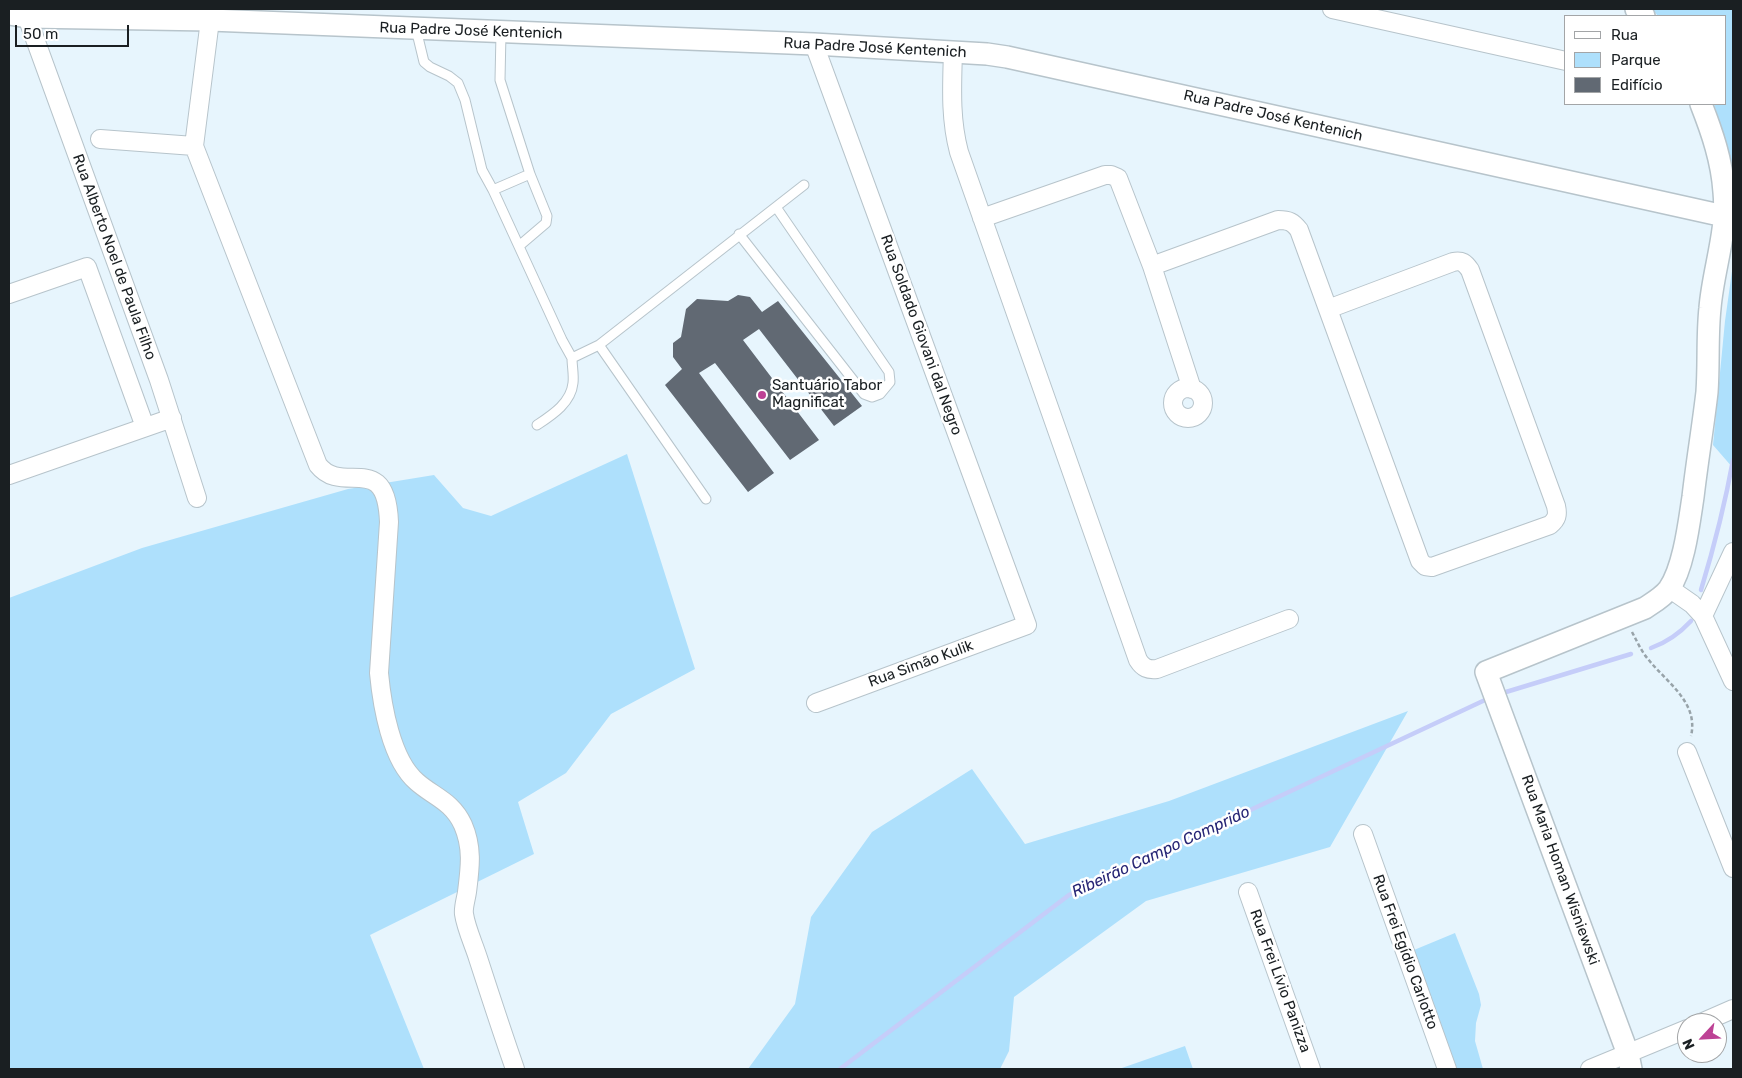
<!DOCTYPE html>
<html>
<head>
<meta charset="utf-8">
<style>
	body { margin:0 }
	#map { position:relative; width:1742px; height:1078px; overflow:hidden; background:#e7f5fd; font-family:Rubik,sans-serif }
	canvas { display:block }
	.frame { position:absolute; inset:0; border:10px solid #1a1f22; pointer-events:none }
	.legend { position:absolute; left:1564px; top:15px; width:162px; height:90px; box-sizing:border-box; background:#fff; border:1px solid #a3a5a7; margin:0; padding:6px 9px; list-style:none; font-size:15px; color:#1a1f22 }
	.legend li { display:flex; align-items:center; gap:10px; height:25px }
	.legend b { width:25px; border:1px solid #a3a5a7 }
	.north { position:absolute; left:1677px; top:1013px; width:50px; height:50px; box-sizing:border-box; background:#fff; border:1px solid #a3a5a7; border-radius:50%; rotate:245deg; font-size:14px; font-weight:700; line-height:20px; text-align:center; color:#1a1f22 }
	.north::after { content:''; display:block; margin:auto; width:18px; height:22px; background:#bd4295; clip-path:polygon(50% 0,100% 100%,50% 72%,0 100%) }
	.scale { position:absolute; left:15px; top:25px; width:114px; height:22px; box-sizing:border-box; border:2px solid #1a1f22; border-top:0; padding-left:6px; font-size:15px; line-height:18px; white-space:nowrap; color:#1a1f22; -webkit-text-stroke:4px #fff; paint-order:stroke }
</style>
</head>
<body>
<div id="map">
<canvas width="1742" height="1078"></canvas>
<div class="frame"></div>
<ul class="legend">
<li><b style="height:6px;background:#fff"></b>Rua</li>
<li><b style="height:14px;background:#aee0fc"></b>Parque</li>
<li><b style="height:14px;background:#616973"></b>Edifício</li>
</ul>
<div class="north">N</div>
<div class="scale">50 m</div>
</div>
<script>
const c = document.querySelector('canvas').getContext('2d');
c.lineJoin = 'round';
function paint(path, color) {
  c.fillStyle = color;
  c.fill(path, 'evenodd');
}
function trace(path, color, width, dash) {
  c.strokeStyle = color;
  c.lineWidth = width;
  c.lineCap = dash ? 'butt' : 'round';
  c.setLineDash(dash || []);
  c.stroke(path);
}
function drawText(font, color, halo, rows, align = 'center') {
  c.font = font + ' Rubik,sans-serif';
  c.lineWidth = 5;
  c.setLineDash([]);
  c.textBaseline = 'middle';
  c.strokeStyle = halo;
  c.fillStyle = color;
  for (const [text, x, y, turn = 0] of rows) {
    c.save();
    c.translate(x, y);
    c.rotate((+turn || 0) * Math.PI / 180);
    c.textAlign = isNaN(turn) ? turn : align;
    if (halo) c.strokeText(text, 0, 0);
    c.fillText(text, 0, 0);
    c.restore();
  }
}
const green = new Path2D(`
	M1652 9H1733V191L1731 159 1714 104H1726V16H1658Z
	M1733 264V468L1713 445 1725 321Z
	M627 454 695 669 611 714 566 773 518 802 534 854 370 935 424 1069H9V598L142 548 348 489 434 475 463 508 491 516Z
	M1408 711 1330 847 1146 901 1014 997 1009 1051 1000 1069H748L795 1004 811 917 872 832 972 769 1025 844 1169 801Z
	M1455 933 1479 994 1481 1005 1476 1023 1475 1041 1483 1069H1457L1414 950Z
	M1185 1046 1193 1069H1119Z`);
const stream = new Path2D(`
	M1701 590C1714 547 1725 504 1733 460
	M1651 648C1668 642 1679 634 1691 621
	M1506 692 1631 654
	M840 1069 1069 895 1485 700`);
const building = new Path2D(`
	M738 295 750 297 762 312 778 301 862 406 834 426 759 329 743 340 819 440 790 460 715 363 699 373 774 473 748 492 665 385 682 369 673 357V343L681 337 686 309 697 299 728 301Z`);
const path = new Path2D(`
	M1632 632C1637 641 1641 651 1648 659 1666 682 1699 702 1691 736`);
const service = new Path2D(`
	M416 29 424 62 430 67 449 76 458 83 465 100 482 170 493 190 530 174 500 80 501 33
	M493 190 562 340 572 358 599 345 804 185
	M739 234 864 394 872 397 880 394 890 382 889 372 776 207
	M519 246 546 223 547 216 530 174
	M599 345 706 499
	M537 425C552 415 571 403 573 383 574 375 572 366 572 358`);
const minor = new Path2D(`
	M1332 9 1566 61
	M27 17 159 380 197 498
	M210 20 194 146 318 465C343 497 386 449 389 522L379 673C382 705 391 760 417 782 434 797 452 801 463 825 473 848 470 868 467 892 466 899 463 908 464 914 466 928 474 945 478 958 490 995 502 1032 515 1069
	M814 44 1027 625 816 703
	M953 51C952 86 950 118 959 152L1138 660C1143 668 1148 670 1157 669L1289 619
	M100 139 194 146
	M982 218 1105 175H1111L1118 178 1152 266 1192 389
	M1152 266 1278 220C1289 220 1293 222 1299 230L1420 561 1425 566 1432 567 1550 525C1557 519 1558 515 1556 506L1470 270C1465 263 1462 260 1453 262L1328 309
	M9 294 87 267 145 427
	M1173 403a15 15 0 1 1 30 0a15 15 0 1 1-30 0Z
	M9 475 172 418
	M1669 588 1692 604 1703 616 1733 681
	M1703 616 1733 552
	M1687 752 1733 868
	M1363 834 1447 1069
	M1248 892 1311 1069
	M1701 1023 1733 1009
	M1590 1069 1687 1029`);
const tertiary = new Path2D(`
	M1636 9 1644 16
	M9 14 27 17 210 20 814 44 987 54 1007 57 1733 218
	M1631 1069 1628 1054 1486 672 1645 608C1654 602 1663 597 1669 589 1684 567 1689 523 1693 497 1697 462 1703 427 1707 392 1709 364 1707 336 1710 308 1713 270 1728 231 1724 192 1722 161 1712 132 1701 104`);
const markers = [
	[762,395,5,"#bd4295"]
];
const streetNames = [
	["Rua Padre José Kentenich",471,31,2],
	["Rua Padre José Kentenich",875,48,3],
	["Rua Padre José Kentenich",1273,116,13],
	["Rua Alberto Noel de Paula Filho",114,257,70],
	["Rua Soldado Giovani dal Negro",921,335,70],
	["Rua Simão Kulik",921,664,-20],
	["Rua Maria Homan Wisniewski",1560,870,70],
	["Rua Frei Egídio Carlotto",1405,952,70],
	["Rua Frei Lívio Panizza",1280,981,70]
];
const poiNames = [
	["Santuário Tabor",772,386],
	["Magnificat",772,403]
];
const waterNames = [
	["Ribeirão Campo Comprido",1161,852,-25]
];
paint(green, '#aee0fc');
trace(stream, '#c5cdf9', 4.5);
paint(building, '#616973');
trace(service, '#b7c4cb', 11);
trace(minor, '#b7c4cb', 20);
trace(tertiary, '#b7c4cb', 24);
trace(path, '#98a3a9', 2.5, [4, 2.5]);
trace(service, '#fff', 9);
trace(minor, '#fff', 18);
trace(tertiary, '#fff', 21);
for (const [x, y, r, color] of markers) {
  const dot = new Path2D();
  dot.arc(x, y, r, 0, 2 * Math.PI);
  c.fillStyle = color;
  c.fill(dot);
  trace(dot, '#fff', 2);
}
drawText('15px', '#1a1f22', '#fff', streetNames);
drawText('15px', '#1a1f22', '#fff', poiNames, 'left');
drawText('italic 16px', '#262575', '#fff', waterNames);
</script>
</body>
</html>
